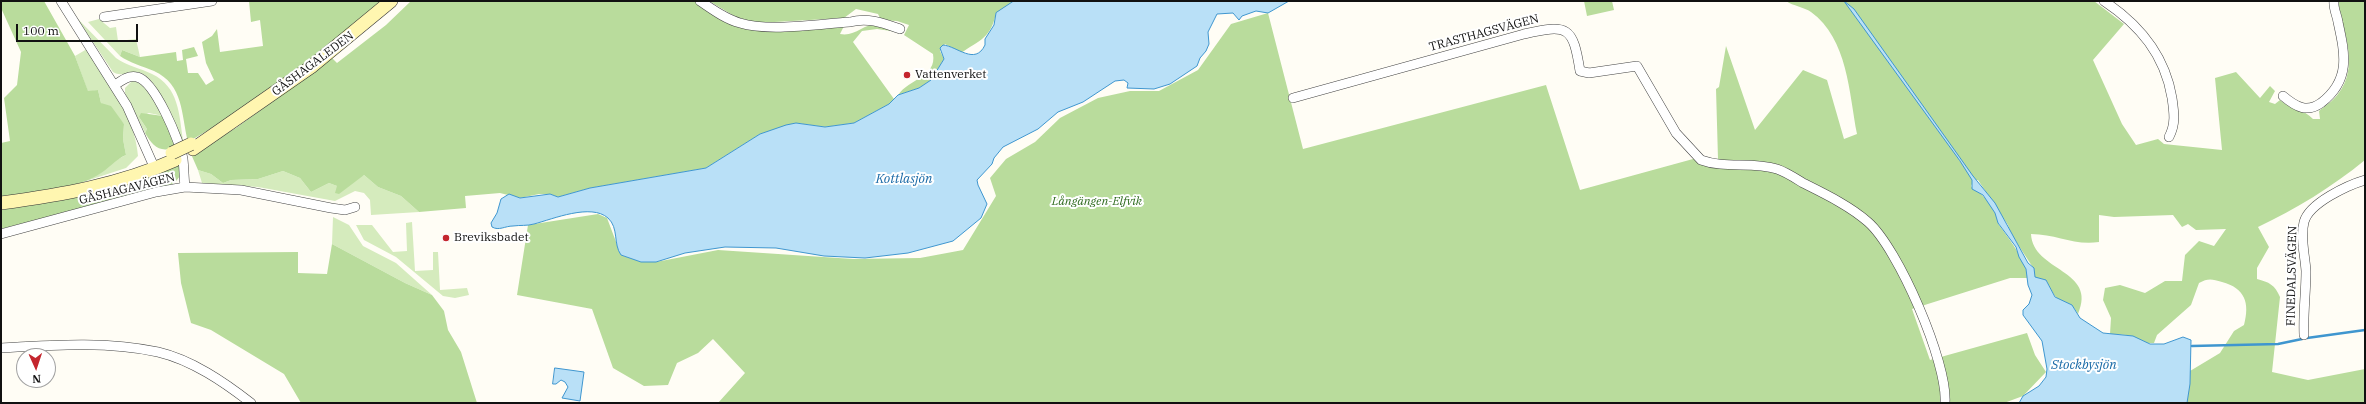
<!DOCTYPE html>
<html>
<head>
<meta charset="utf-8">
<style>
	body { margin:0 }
	#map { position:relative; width:2366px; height:404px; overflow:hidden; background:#fffdf5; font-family:"IBM Plex Serif",serif }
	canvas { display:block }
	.frame { position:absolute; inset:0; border:2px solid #111; pointer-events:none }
	.north { position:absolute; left:16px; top:348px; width:40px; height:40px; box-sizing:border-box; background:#fff; border:1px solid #a0a0a0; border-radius:50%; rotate:177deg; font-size:11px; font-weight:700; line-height:16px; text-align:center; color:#111 }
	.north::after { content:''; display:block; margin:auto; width:14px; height:18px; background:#c4262e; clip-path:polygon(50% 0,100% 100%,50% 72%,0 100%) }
	.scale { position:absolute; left:16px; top:24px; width:122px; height:18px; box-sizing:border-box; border:2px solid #111; border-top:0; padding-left:5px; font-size:12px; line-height:14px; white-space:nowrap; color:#111; -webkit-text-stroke:3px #fff; paint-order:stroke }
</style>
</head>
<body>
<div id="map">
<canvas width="2366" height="404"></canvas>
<div class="frame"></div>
<div class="north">N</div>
<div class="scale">100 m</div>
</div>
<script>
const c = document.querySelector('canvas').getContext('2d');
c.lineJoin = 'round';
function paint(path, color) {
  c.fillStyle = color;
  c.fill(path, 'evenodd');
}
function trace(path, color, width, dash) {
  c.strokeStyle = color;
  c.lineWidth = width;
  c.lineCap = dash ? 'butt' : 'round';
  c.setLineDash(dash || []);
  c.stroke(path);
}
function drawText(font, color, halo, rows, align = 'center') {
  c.font = font + ' "IBM Plex Serif",serif';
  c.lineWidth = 4;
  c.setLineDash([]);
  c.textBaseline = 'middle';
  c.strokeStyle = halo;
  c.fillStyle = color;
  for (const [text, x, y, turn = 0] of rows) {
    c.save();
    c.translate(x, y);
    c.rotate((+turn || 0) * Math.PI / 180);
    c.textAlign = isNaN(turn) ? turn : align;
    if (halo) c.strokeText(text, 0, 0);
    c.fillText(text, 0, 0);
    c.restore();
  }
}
const green = new Path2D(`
	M77 18 116 58C127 66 140 68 152 74 179 87 179 114 183 140L181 141C173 124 159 82 143 74 132 69 122 78 113 72Z
	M99 19 110 28 116 27 118 41 136 39 140 57 122 50 120 56 88 22Z
	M87 49C108 81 135 116 138 156L126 168 74 185 99 174 114 161 126 155 123 139 124 124 101 103 98 90 88 92 75 56Z
	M132 81C147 82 156 105 163 116L149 113 139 117 147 129 145 133 125 93V88Z
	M198 170 211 174 223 183 231 180 258 179 283 171 300 178 311 192 329 183 337 186 364 175 378 187 401 196 419 212 371 215 370 200 364 193 355 191 335 201 258 187 202 183Z
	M333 217 349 225 363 246 396 263 432 295 405 283 332 244Z
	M412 222 415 271 433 270V252H438L440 290 467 288 469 295 455 298 443 296 396 257 364 240 356 225H372L393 252 407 251 406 223Z`);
const forest = new Path2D(`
	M1 1H44L75 56 88 91 98 90 101 103 111 106 124 124 123 139 126 155C114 160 109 169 98 175 74 189 29 195 1 196V143L10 141 4 98 17 85 21 52 1 8Z
	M249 1H382C320 52 258 103 188 142 181 114 184 85 154 71 142 66 130 63 120 56L122 50 140 57 176 52 177 61 183 60 182 50 194 47 198 56 186 59 188 73H198L206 85 214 80 206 63 202 42 212 36 217 29 220 52 263 46 260 20 251 22Z
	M411 1H694L739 26H844L840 34C855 37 863 24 877 24 884 25 892 30 898 32L877 29 862 31 853 42 894 99 889 104 854 123 825 127 796 123 760 134 706 168 590 188 558 197 550 194H539L520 198 500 193 465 196 466 208 419 212 401 196 378 187 364 175 339 194 335 193 337 186 329 183 311 192 300 178 283 171 258 179 231 180 223 183 211 174 198 170 191 154 236 128 332 58 337 63 386 25Z
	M709 1H1014L996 13C991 38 980 40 961 53L945 44 940 51 944 59 931 80 919 88 898 95C909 79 937 77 933 54L904 35 909 25 897 21 881 20 878 14 856 9 844 18 757 23 736 17Z
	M1584 1H1612L1614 10 1587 16Z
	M1786 1H2094L2124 24 2093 60 2122 124 2136 145 2158 139 2164 144 2222 150 2215 78 2236 72 2260 98 2270 86 2275 91 2269 102 2275 104 2280 100C2290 109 2304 109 2313 119H2320L2319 111C2325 106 2333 101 2338 94 2360 66 2343 32 2338 1H2365V160C2332 187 2296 209 2258 227L2269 247 2257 268V279C2269 282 2275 285 2280 297L2272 372 2308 380 2365 369V403H2187L2190 371 2220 353 2234 331 2244 325C2250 303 2245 288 2222 282 2212 279 2208 278 2199 283L2191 305 2157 335 2154 343H2146L2127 335 2110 334 2111 318 2103 300 2105 288 2120 285 2145 293 2165 281H2182L2185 255 2199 241 2214 246 2226 229 2196 230 2188 224 2182 227 2173 215 2114 217 2099 215V242C2074 246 2057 234 2031 234 2033 272 2098 269 2078 314 2073 303 2063 305 2056 297 2051 292 2050 284 2044 279L2040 280 2035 277 2032 266 2011 234 2008 225 1978 180H1974L1971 186C1974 191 1979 190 1982 195 1987 200 1992 207 1995 213 1997 217 1997 221 1999 225 2007 236 2029 264 2027 278H2010L1912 309 1930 360 2027 333 2035 355 2046 372 2023 396 2004 403H718L745 373 713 339 698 353 677 363 668 385 644 386 613 368 592 309 517 295 528 225 598 214 607 218 621 255 642 262H656L718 250 853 259 920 258 963 250 996 196 990 178 1006 159 1035 142 1060 118 1098 98 1130 91H1159L1198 70 1231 24 1268 13 1303 149 1546 85 1580 190 1693 159H1718L1716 89 1719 87 1726 46 1755 130 1803 70 1827 80 1844 139 1857 134C1849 93 1848 39 1811 12 1804 7 1793 6 1786 1Z
	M141 113 163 116 175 147C160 154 152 145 145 133L147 129 139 117Z
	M178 162C184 174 179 181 168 186L1 229V210L106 192 136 182Z
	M332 244 405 283 432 295 444 311 448 330 461 352 477 403H301L284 374 211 330 191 323 181 283 178 253 298 252V273L327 274Z`);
const water = new Path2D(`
	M1014 1H1289L1268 13 1256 11 1242 16 1239 20 1233 13 1217 14 1208 32 1209 44 1206 51 1200 58 1197 66 1170 84 1154 89 1127 88 1128 83 1124 80 1115 81 1083 102 1058 112 1038 129 1003 147 994 158 992 164 977 180 978 185 987 204 981 218 953 241 908 253 865 258 824 256 776 248 725 247 685 253 656 262H641L621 255C613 244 619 228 608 218 591 203 553 219 534 224 527 226 520 225 513 226 505 226 499 231 492 227L491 223 497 213 501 199 509 194 520 198 550 194 558 197 590 188 706 168 760 134 786 125 796 123 825 127 854 123 889 104 898 95 919 88 931 80 944 59 940 48 943 45C957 46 975 66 985 45V39L994 25 996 13Z
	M1844 1 1854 9 1973 176 1995 203 2028 263 2034 268 2035 277 2046 280 2055 297 2072 305 2080 318 2103 333 2133 336 2150 344H2164L2183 337 2191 340 2190 384 2187 403H2019L2023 396 2039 386 2046 377 2047 369 2042 341 2023 315V310L2029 304 2032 295 2028 285 2026 269 2019 257 2016 247 1998 223 1995 213 1983 195 1972 189V180L1960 161Z
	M555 368 584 372 580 401 562 398 568 387 565 382 561 380 556 384H553Z`);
const stream = new Path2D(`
	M2307 338 2365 330
	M2192 346 2278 344 2302 339`);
const minor = new Path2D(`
	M61 1 127 106 155 169
	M700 1C712 9 725 19 740 23 769 32 818 24 850 22 868 17 883 23 900 29
	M2104 1C2140 25 2165 55 2172 98 2174 112 2176 124 2169 137
	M104 17 212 1
	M115 85C122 80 129 75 137 77 155 81 180 142 183 159 184 168 184 178 185 187
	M2283 96C2296 107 2307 113 2321 103 2351 80 2345 54 2338 22 2337 15 2333 8 2334 1
	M1293 98 1524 34C1568 24 1573 26 1580 71L1589 73 1637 66 1676 133 1701 160C1725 169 1752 161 1777 169 1786 172 1795 178 1803 183 1825 194 1850 206 1868 222 1898 248 1948 363 1945 403
	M1 234 156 192 185 187 241 190 331 208 345 210 355 207
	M2304 335C2303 313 2306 292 2306 271 2305 255 2300 238 2304 222 2309 203 2348 185 2365 180
	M1 348C53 345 107 341 158 352 192 360 224 382 251 403`);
const secondary = new Path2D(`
	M193 149 311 67 391 1
	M1 203C61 195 119 185 175 160`);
const secondaryBridge = new Path2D(`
	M172 153 191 144`);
const markers = [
	[907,75,4,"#c4262e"],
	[446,238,4,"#c4262e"]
];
const streetNames = [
	["TRASTHAGSVÄGEN",1484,33,-15],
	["GÅSHAGALEDEN",313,64,-37],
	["GÅSHAGAVÄGEN",127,189,-14],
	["FINEDALSVÄGEN",2292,276,-89]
];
const poiNames = [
	["Vattenverket",915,75],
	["Breviksbadet",454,238]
];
const parkNames = [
	["Långängen-Elfvik",1097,202]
];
const waterNames = [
	["Kottlasjön",904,179],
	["Stockbysjön",2084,365]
];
paint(green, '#d5ebbd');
paint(forest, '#b9dc9c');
paint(water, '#b9e0f7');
trace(water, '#3f96cf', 1);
trace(stream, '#3f96cf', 2.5);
trace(minor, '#444', 10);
trace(secondary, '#333', 14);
trace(minor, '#fff', 9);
trace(secondary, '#fff6b0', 13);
trace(secondaryBridge, '#333', 14, []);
trace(secondaryBridge, '#fff6b0', 13);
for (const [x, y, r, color] of markers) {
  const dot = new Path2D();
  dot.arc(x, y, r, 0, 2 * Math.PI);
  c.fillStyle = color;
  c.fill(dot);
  trace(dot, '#fff', 1.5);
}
drawText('12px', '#111', '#fff', streetNames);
drawText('12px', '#111', '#fff', poiNames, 'left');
drawText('italic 12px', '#2f6b1f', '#fff', parkNames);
drawText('italic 13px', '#1768a6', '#fff', waterNames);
</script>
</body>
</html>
